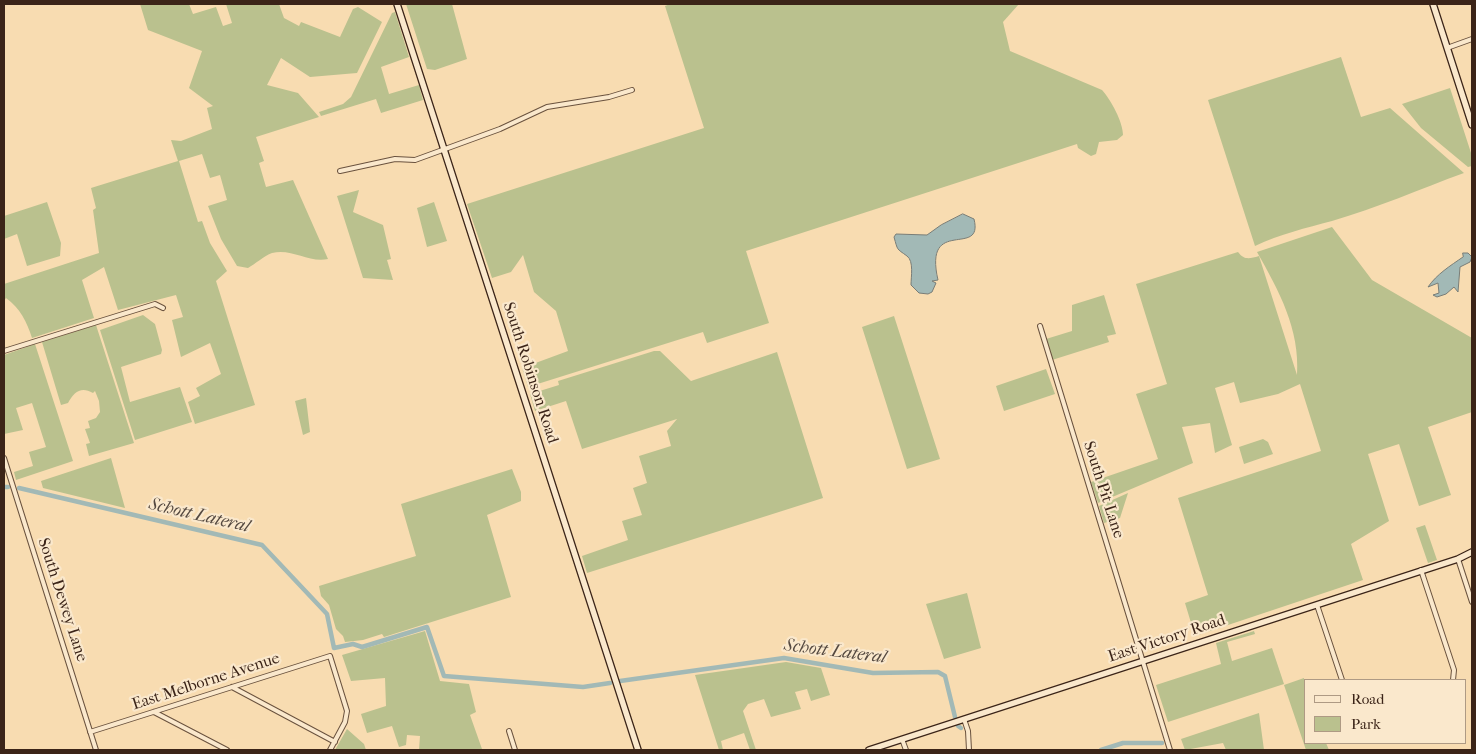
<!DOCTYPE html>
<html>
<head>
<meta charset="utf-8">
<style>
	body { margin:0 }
	#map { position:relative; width:1476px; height:754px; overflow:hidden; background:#f8dcb1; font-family:"IM FELL French Canon",serif }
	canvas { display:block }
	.frame { position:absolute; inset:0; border:5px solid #3b2418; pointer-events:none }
	.legend { position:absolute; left:1304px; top:679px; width:162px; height:65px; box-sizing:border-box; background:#fae8cc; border:1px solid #ae9a84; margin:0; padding:6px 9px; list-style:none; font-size:15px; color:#3b2418 }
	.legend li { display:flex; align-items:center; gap:10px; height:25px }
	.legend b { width:25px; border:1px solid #ae9a84 }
</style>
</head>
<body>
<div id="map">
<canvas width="1476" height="754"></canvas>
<div class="frame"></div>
<ul class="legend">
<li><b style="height:6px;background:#fae8cc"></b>Road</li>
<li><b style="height:14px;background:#bac18e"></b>Park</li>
</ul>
</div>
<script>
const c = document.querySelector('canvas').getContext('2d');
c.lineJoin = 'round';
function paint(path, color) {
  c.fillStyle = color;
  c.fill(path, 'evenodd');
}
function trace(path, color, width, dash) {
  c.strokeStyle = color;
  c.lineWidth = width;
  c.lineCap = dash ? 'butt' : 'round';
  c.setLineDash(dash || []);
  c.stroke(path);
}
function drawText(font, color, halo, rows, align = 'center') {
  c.font = font + ' "IM FELL French Canon",serif';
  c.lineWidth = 4.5;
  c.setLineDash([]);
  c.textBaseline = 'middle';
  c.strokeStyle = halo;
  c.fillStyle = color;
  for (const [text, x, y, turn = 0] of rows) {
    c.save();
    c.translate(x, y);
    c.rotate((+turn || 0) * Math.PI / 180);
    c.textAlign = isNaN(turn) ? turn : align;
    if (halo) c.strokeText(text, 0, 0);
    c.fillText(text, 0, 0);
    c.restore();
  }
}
const green = new Path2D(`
	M140 4H189L193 14 216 7 223 26 232 23 226 4H279L284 18 299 26 301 22 340 37 353 9 358 7 382 22 357 73 310 77 281 58 267 85 298 93 319 117 256 137 264 161 259 163 266 187 293 180 328 259C308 263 292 248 272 253 264 256 255 264 248 268L237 266 221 239 208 206 227 200 220 175 210 178 202 154 179 161 198 222 202 221 210 243 227 271 216 281 255 405 195 424 188 402 200 396 196 388 221 374 210 343 181 357 172 320 183 317 176 295 118 310 104 267 82 280 94 318 32 338C27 322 20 308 6 298L4 301V284L99 253 93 210 96 208 91 188 178 161 171 140 181 141 212 129 207 108 213 106 189 88 202 51 148 30Z
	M406 4H452L467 59 435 70 427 69Z
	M670 4H1019L1003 22 1010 51 1102 90C1111 100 1123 122 1123 135L1117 140 1099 142 1096 154 1091 156 1078 148 1077 144 746 251 769 323 707 343 703 332 528 387 522 368 568 351 556 311 534 292 523 255 511 272 492 278 467 204 704 128 665 6Z
	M395 12 409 57 381 67 389 94 419 85 423 100 381 113 376 99 321 116 319 112 343 104 351 97 392 13Z
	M1341 57 1361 117 1390 108 1464 173C1420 189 1377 208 1332 221 1306 228 1280 234 1255 246L1208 100Z
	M1450 88 1472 156V166L1468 167 1421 128 1402 104Z
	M359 190 353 212 383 225 391 259 387 260 393 280 363 278 337 196Z
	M47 202 61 243 60 256 27 266 17 234 4 239V216Z
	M434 202 447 241 427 247 417 208Z
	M1332 227 1372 280 1472 338V412L1428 427 1451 495 1419 506 1399 444 1368 454 1389 521 1351 544 1363 580 1195 636 1185 603 1208 595 1178 498 1321 451 1300 384 1278 394 1240 403 1234 382 1215 388 1232 445 1215 453 1210 423 1182 427 1193 463 1098 503 1091 482 1158 459 1136 394 1167 384 1136 284 1238 252C1244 260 1249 259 1259 256L1297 375C1300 329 1279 291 1257 252Z
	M1104 295 1116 334 1107 336 1109 342 1052 360 1046 339 1072 331V305Z
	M143 315 155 324 162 350 161 354 121 367 130 402 180 387 192 422 135 440 100 330Z
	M894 316 940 459 907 469 862 327Z
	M96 325 134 443 89 456 86 444 90 443 85 429 90 428 88 421 96 418 100 412 99 401 95 391 93 393C81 386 74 392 68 403L61 405 42 342Z
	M35 344 73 461 16 480 14 472 33 466 29 452 46 447 32 403 16 408 23 430 4 434V355Z
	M654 351H660L691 381 777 352 823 498 587 573 582 556 628 540 622 521 642 515 633 488 647 483 639 456 671 446 667 431 677 419 582 449 566 401 535 411 530 394 559 385 558 381Z
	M1046 369 1055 394 1004 411 996 386Z
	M306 398 310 432 303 435 295 401Z
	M1263 439 1268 442 1273 454 1244 464 1239 447Z
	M111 458 125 508 43 488 41 481Z
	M512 469 521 492V501L487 515 511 597 384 637 382 634 363 640 345 642 343 636 336 629 329 605 321 596 319 586 416 556 401 504Z
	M1128 493 1120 518 1104 523 1099 506Z
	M1425 525 1437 560 1428 563 1416 528Z
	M967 593 981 648 944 659 926 604Z
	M425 631 440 681 469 684 476 712 470 715 482 749 419 750 420 736 407 735 406 745 399 747 392 726 367 733 361 714 386 706 385 678 351 681 342 655Z
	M1254 631 1255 634 1227 642 1232 661 1272 648 1284 684 1168 722 1156 685 1221 664 1216 643Z
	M786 662 821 668 830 695 811 701 807 689 795 692 801 709 771 717 764 699 748 704 743 711 756 750H750L744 733 721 741 723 750H719L695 675Z
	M1304 678 1305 743H1326L1329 750H1306L1284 685Z
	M1259 713 1264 750H1226L1223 743 1185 750 1181 739Z
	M347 729 364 744 366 750H335Z`);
const water = new Path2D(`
	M963 214 974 219C984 259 923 215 938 280L932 281 936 283 932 292 928 294 919 293 911 285C911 277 914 261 907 256 896 248 898 251 894 237L896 234 927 235 941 225Z
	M1463 253H1468L1472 257 1470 262 1460 267 1458 292 1454 287 1446 294 1437 297 1433 295 1439 293 1438 283 1428 287C1437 274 1450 266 1463 257Z`);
const canal = new Path2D(`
	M4 487H8
	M19 488 262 545 327 614 334 648 353 644 362 647 427 627 444 676 583 687 610 683
	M620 681 784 658 873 673 938 672 945 676 955 717
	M958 726 961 728
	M1101 750 1123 743H1162`);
const street = new Path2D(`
	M1447 48 1472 39
	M340 171 395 159 415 160 500 129 547 107 609 97 632 90
	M1040 326 1170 750
	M4 351 155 304 163 308
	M4 458 96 750
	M1458 559 1472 602
	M1421 570 1454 670 1453 680
	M1317 605 1342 680
	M232 687 335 742
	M154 712 227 750
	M964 719 968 731 969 750
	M509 731 515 750
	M90 732 330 656 347 711 345 722 330 750
	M902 739 906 750`);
const secondary = new Path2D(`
	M397 4 638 750
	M1433 4 1472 125
	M869 750 1458 559 1472 552`);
const streetNames = [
	["South Robinson Road",530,373,72],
	["South Pit Lane",1103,490,72],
	["South Dewey Lane",62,600,72],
	["East Victory Road",1167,639,-18],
	["East Melborne Avenue",206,682,-18]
];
const waterNames = [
	["Schott Lateral",199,516,13],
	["Schott Lateral",835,652,7]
];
paint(green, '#bac18e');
paint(water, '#a2b9b6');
trace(water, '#797d77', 1);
trace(canal, '#a2b9b6', 4.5);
trace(street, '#6a523e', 6);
trace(secondary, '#3b2418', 8);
trace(street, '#fae8cc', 4);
trace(secondary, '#fae8cc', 5.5);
drawText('16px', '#3b2418', '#fae8cc', streetNames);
drawText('italic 18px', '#554940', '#fae8cc', waterNames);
</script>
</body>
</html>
